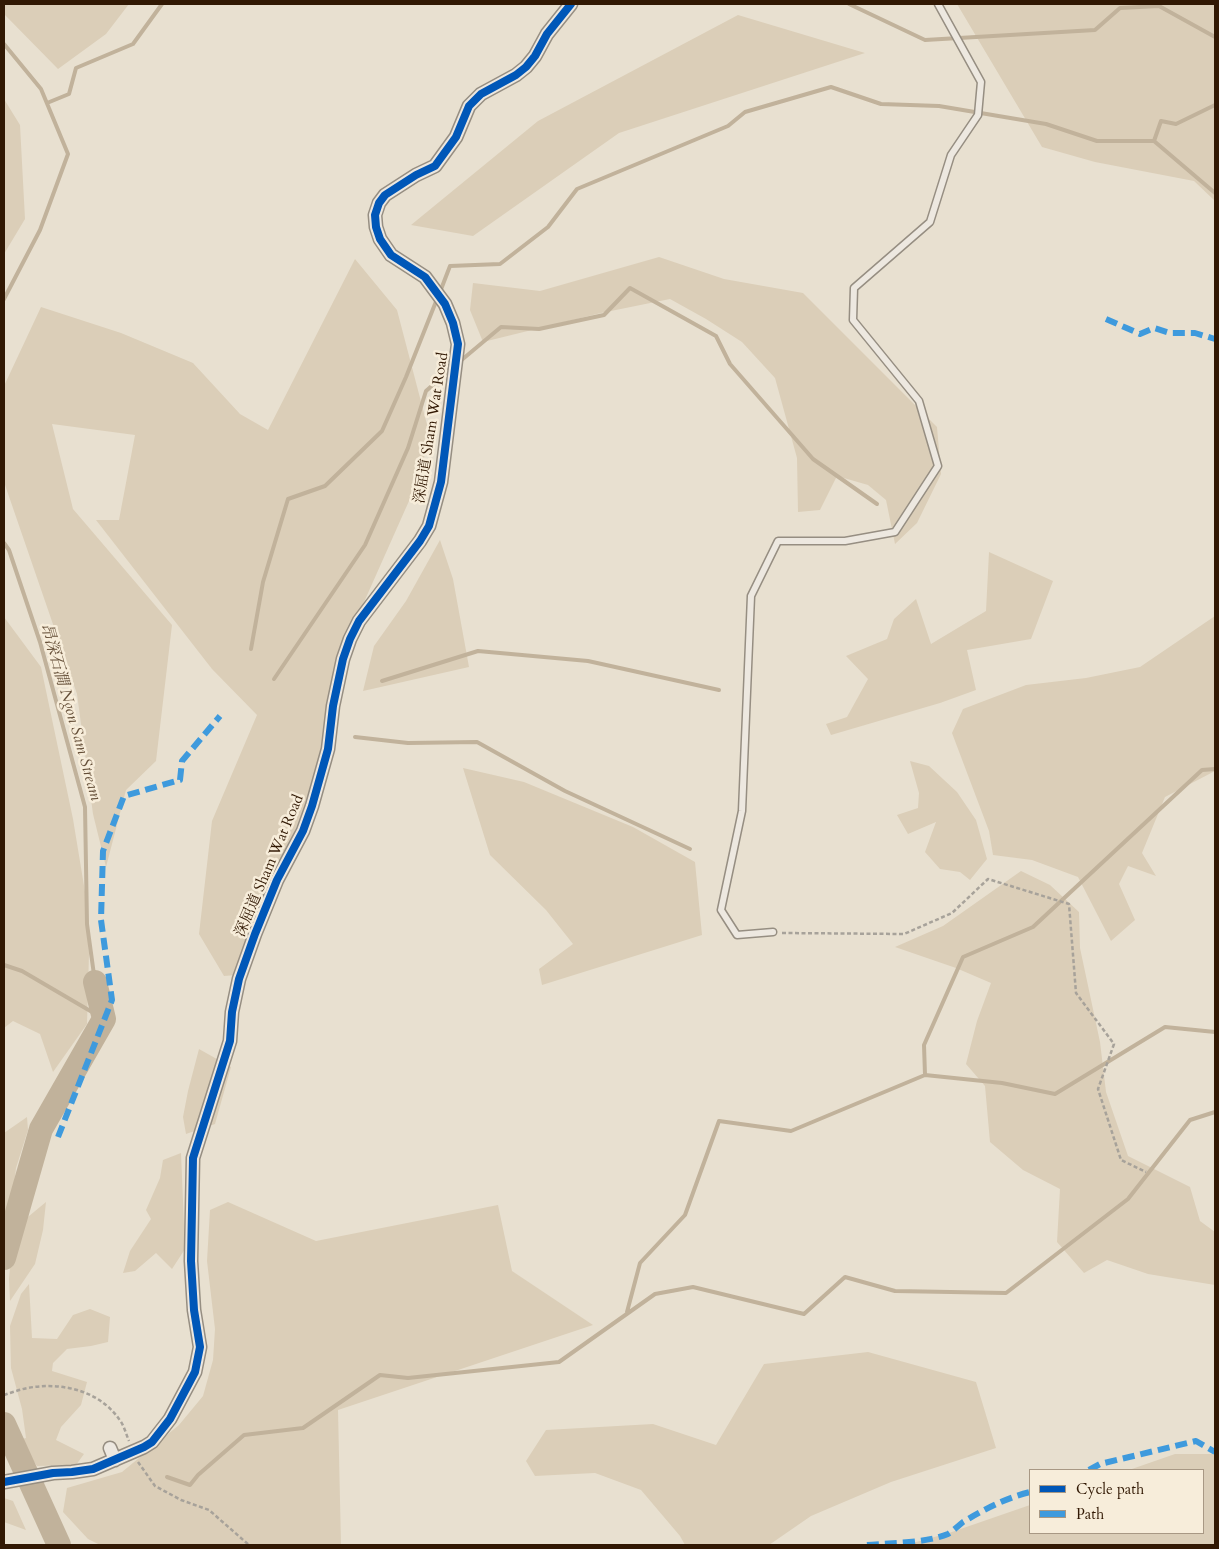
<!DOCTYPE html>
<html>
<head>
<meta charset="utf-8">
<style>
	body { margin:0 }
	#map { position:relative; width:1219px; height:1549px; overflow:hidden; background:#e8e0d0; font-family:Cardo,serif }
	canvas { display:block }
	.frame { position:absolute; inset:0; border:5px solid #311803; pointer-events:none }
	.legend { position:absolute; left:1029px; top:1469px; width:175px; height:65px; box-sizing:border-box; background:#f7edda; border:1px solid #a89884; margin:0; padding:6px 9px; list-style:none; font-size:15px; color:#311803 }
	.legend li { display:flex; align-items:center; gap:10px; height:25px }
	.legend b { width:25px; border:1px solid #a89884 }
</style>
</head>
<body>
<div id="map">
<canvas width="1219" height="1549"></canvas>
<div class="frame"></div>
<ul class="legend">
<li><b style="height:6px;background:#0057b8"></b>Cycle path</li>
<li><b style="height:6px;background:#3e9add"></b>Path</li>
</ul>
</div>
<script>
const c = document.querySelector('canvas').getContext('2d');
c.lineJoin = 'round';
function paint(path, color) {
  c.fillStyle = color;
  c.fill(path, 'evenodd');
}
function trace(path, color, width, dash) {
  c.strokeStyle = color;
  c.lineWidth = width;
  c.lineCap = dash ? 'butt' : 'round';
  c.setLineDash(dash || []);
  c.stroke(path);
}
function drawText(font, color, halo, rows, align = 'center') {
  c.font = font + ' Cardo,"Noto Serif SC",serif';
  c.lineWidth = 5;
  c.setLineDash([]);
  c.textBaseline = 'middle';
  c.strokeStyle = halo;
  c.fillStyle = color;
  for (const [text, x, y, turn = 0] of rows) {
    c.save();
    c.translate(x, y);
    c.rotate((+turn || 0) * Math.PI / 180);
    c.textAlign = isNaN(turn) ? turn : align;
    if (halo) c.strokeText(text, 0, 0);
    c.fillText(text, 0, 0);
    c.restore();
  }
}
const green = new Path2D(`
	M4 4H129L106 34 58 69 4 14Z
	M957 4H1215V201L1194 181 1095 162 1042 147Z
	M738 15 865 53 619 133 473 236 411 225 538 121Z
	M4 99 20 125 25 219 4 254Z
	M659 257 724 279 803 293 937 427 941 474 917 523 895 544 886 500 868 485 837 476 820 510 798 512 797 458 775 378 742 342 706 319 670 299 601 313 483 342 470 310 473 283 540 291Z
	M355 259 397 310 430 436 417 483 336 665 324 762 266 898 236 975 224 976 199 934 212 821 257 715 212 669 96 520H119L135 435 52 424 73 509 172 625 156 761 126 790 106 867 93 814 77 694 4 482V386L41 307 121 333 193 363 240 414 268 430Z
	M440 540 453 579 469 667 363 691 374 646 406 601Z
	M989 552 1053 581 1031 639 967 650 976 690 940 703 831 735 826 724 847 717 868 679 846 656 887 639 894 619 916 599 931 644 986 611Z
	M1215 616V771L1165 797 1142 853 1156 876 1128 866 1119 884 1135 920 1111 941 1078 877 1032 860 993 855 989 831 952 733 963 709 1026 685 1086 678 1140 667Z
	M4 617 41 667 73 819 86 898 89 954 87 1024 53 1072 40 1034 13 1021 4 1028Z
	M910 761 929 766 957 792 976 820 987 859 970 880 960 872 940 869 925 852 936 822 908 834 897 815 918 808 919 793Z
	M463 768 524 782 633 827 695 862 702 935 542 985 539 969 573 944 546 910 490 855Z
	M1021 871 1050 885 1079 912 1080 948 1100 1042 1106 1092 1128 1156 1190 1187 1200 1221 1215 1232V1285L1148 1274 1107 1260 1084 1273 1057 1242 1060 1189 1023 1170 990 1142 985 1086 966 1064 977 1021 991 983 956 968 895 947 943 926Z
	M199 1049 231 1067 215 1124 186 1134 183 1117 188 1091Z
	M27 1117 28 1130 16 1168 4 1269V1133Z
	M181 1153 185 1249 172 1269 156 1253 135 1271 123 1273 130 1251 151 1219 146 1210 160 1178 163 1160Z
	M46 1202 43 1230 35 1264 10 1301 9 1279 11 1256 23 1221Z
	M228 1202 316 1241 498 1205 512 1271 593 1325 338 1410 341 1545H100L88 1539 63 1512 67 1488 122 1472 179 1425 203 1396 213 1360 215 1329 207 1261 210 1210Z
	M29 1284 32 1338 57 1339 73 1315 90 1309 110 1317 108 1342 91 1346 67 1349 53 1363 52 1371 87 1382 81 1405 61 1427 56 1440 84 1454 76 1465 37 1466 18 1440 26 1438 22 1409 11 1368 10 1326 21 1294Z
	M868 1352 976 1382 996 1448 891 1482 811 1516 769 1545H685L680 1536 641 1490 595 1473 535 1476 526 1461 546 1430 653 1424 716 1445 764 1364Z
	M1175 1454H1215V1545H905L949 1533 1030 1505V1533H1203V1470H1129Z
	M4 1498 13 1501 26 1530 4 1522Z`);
const stream = new Path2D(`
	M849 4 925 40 1095 30 1120 8 1159 6 1215 37
	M4 44 41 89 68 154 40 230 4 299
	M47 103 69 94 76 68 133 44 162 4
	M1154 141 1161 121 1176 124 1215 105
	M440 292 450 266 500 264 548 227 577 189 728 126 745 112 831 87 881 104 939 106 1046 124 1097 141H1154L1215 193
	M458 363 501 327 539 329 604 315 630 288 716 336 730 364 813 459 877 504
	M4 543 9 550 40 642 85 807 87 924 95 982
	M251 649 263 582 288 499 325 486 382 431 406 377 437 299
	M274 679 365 545 408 448 426 391 451 369
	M382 681 478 651 588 661 719 690
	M355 737 408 743 477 742 565 791 690 849
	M4 965 22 971 104 1019
	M925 1075 924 1045 963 957 1033 927 1202 770 1215 769
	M627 1312 640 1263 685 1215 719 1121 791 1131 925 1075 1002 1083 1055 1094 1165 1027 1215 1032
	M167 1477 190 1485 198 1475 244 1435 303 1428 380 1375 408 1378 559 1362 655 1294 693 1287 804 1314 845 1277 895 1291 1006 1293 1128 1199 1190 1120 1215 1112`);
const river = new Path2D(`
	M4 1258 41 1129 104 1019 95 982
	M4 1424 59 1545`);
const path = new Path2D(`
	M782 933 904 934 952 913 988 879 1069 904 1076 993 1114 1044 1098 1089 1121 1160 1146 1172
	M4 1395C13 1392 24 1388 34 1387 66 1383 100 1392 119 1419 124 1425 126 1434 129 1441
	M138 1462 155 1486 181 1500 209 1510 249 1545`);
const lane = new Path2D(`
	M773 932 737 935 721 910 742 811 751 596 778 541H845L895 532 938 466 919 401 853 320 854 288 930 222 951 155 978 115 981 82 938 4`);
const street = new Path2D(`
	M110 1448 115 1460
	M4 1482 53 1473 72 1472 93 1469 144 1447 152 1442 170 1419 195 1372 200 1347 194 1310 191 1261 193 1158 230 1041 232 1012 239 979 255 934 277 880 303 831 312 806 328 749 333 706 343 659 350 639 359 621 420 541 429 526 441 482 458 344 453 323 445 304 425 277 391 255 380 239 376 227 375 215 379 203 385 195 416 175 435 166 456 137 469 106 481 94 516 75 526 67 535 56 547 34 571 4`);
const quiet = new Path2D(`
	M1106 319 1140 334 1154 328 1170 333H1195L1215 339
	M58 1137 112 1000 101 920 103 851 124 796 180 780 182 761 220 716
	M1089 1470 1100 1464 1196 1441 1215 1452
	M867 1545C890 1543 927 1543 948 1534 953 1531 958 1526 963 1522 985 1509 1006 1498 1030 1492`);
const cycleway = new Path2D(`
	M4 1482 53 1473 72 1472 93 1469 144 1447 152 1442 170 1419 195 1372 200 1347 194 1310 191 1261 193 1158 230 1041 232 1012 239 979 255 934 277 880 303 831 312 806 328 749 333 706 343 659 350 639 359 621 420 541 429 526 441 482 458 344 453 323 445 304 425 277 391 255 380 239 376 227 375 215 379 203 385 195 416 175 435 166 456 137 469 106 481 94 516 75 526 67 535 56 547 34 571 4`);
const streetNames = [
	["深屈道 Sham Wat Road",432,428,-81],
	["深屈道 Sham Wat Road",270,866,-67]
];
const waterNames = [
	["昂深石澗 Ngon Sam Stream",70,712,74]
];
paint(green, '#dbceb8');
trace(stream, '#c1b29b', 4);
trace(river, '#c1b29b', 24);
trace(lane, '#968e82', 9);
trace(street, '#968e82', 15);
trace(path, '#a7a29a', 2.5, [4, 2.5]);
trace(lane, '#ede8e0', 6);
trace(street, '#ede8e0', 12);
trace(quiet, '#3e9add', 6, [12, 6]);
trace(cycleway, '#0057b8', 8);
drawText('15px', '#311803', '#f7edda', streetNames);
drawText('italic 16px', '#644e37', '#f7edda', waterNames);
</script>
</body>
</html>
